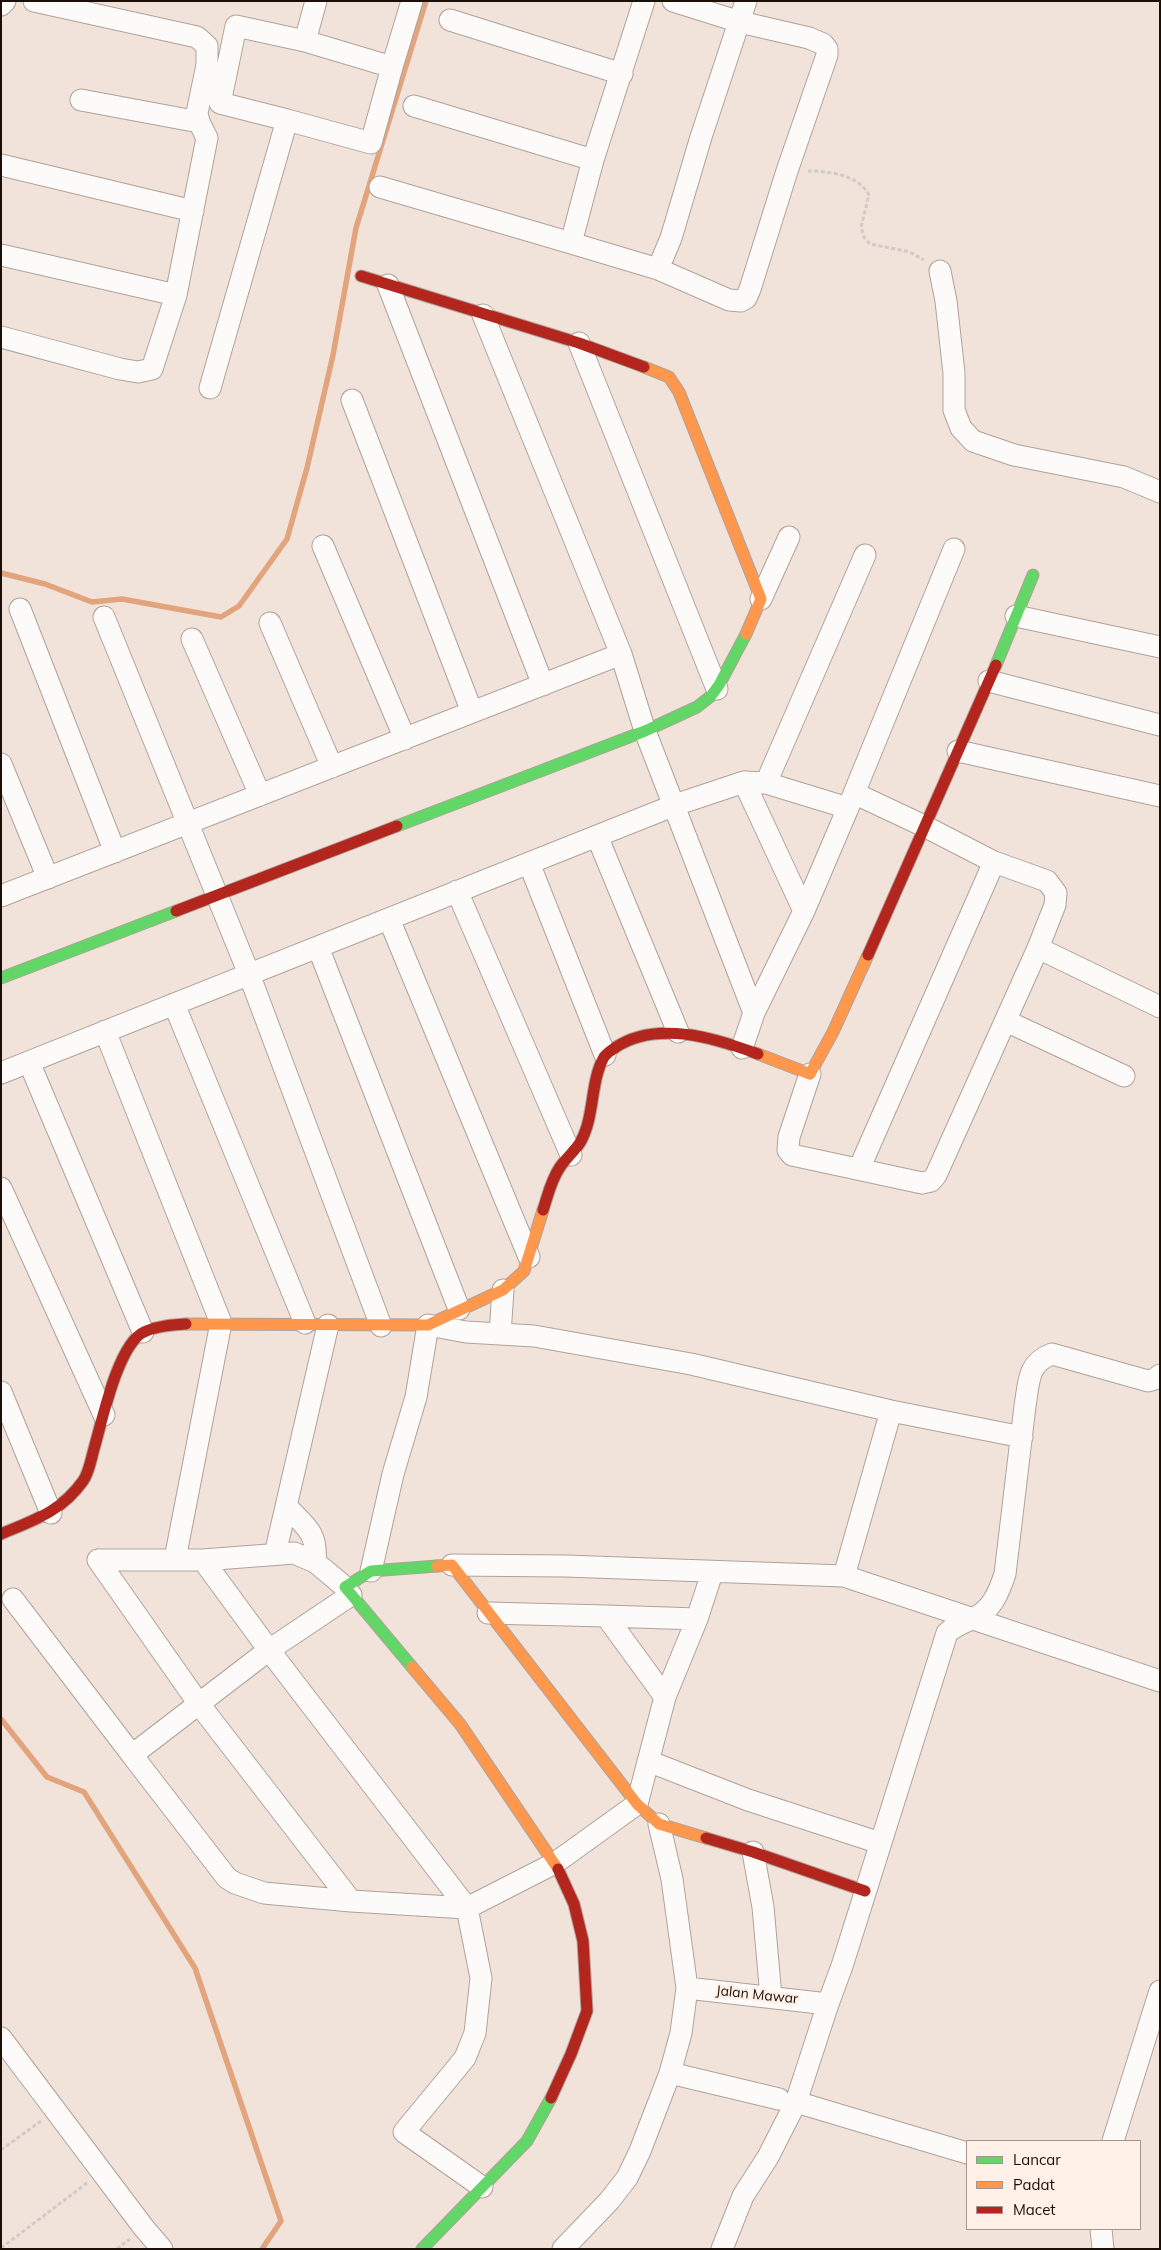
<!DOCTYPE html>
<html>
<head>
<meta charset="utf-8">
<style>
	body { margin:0 }
	#map { position:relative; width:1161px; height:2250px; overflow:hidden; background:#f2e3da; font-family:Mulish,sans-serif }
	canvas { display:block }
	.frame { position:absolute; inset:0; border:2px solid #1b0f08; pointer-events:none }
	.legend { position:absolute; left:966px; top:2140px; width:175px; height:90px; box-sizing:border-box; background:#fff0e8; border:1px solid #a4968e; margin:0; padding:6px 9px; list-style:none; font-size:15px; color:#1b0f08 }
	.legend li { display:flex; align-items:center; gap:10px; height:25px }
	.legend b { width:25px; border:1px solid #a4968e }
</style>
</head>
<body>
<div id="map">
<canvas width="1161" height="2250"></canvas>
<div class="frame"></div>
<ul class="legend">
<li><b style="height:6px;background:#63d668"></b>Lancar</li>
<li><b style="height:6px;background:#ff974d"></b>Padat</li>
<li><b style="height:6px;background:#b3261e"></b>Macet</li>
</ul>
</div>
<script>
const c = document.querySelector('canvas').getContext('2d');
c.lineJoin = 'round';
function trace(path, color, width, dash) {
  c.strokeStyle = color;
  c.lineWidth = width;
  c.lineCap = dash ? 'butt' : 'round';
  c.setLineDash(dash || []);
  c.stroke(path);
}
function drawText(font, color, halo, rows, align = 'center') {
  c.font = font + ' Mulish,sans-serif';
  c.lineWidth = 5;
  c.setLineDash([]);
  c.textBaseline = 'middle';
  c.strokeStyle = halo;
  c.fillStyle = color;
  for (const [text, x, y, turn = 0] of rows) {
    c.save();
    c.translate(x, y);
    c.rotate((+turn || 0) * Math.PI / 180);
    c.textAlign = isNaN(turn) ? turn : align;
    if (halo) c.strokeText(text, 0, 0);
    c.fillText(text, 0, 0);
    c.restore();
  }
}
const stream = new Path2D(`
	M1 573 45 584 92 602 122 599 221 617 239 606 287 539 307 468 333 355 356 228 426 1
	M1 1719 47 1777 84 1792 195 1968 281 2221 262 2249`);
const path = new Path2D(`
	M808 171C829 171 859 175 869 195L861 227 864 237 870 244 910 252 924 260
	M1 2150 41 2121
	M1 2248 87 2183
	M117 2249 130 2239`);
const street = new Path2D(`
	M34 1 197 37 207 46V65L197 113 199 122
	M316 1 305 41 392 67 412 1
	M1 5 5 1
	M450 20 622 74
	M414 106 593 160
	M287 120 371 143 392 67
	M1 165 193 211
	M380 187 571 243 593 160 644 1
	M571 243 658 269 729 300 741 301 746 298 750 289 787 171 827 55V49L823 44 809 38 740 22 673 1
	M1 255 176 295
	M658 269 671 238 701 137 746 1
	M940 271 946 301 954 373V410L961 428 973 441 1014 455 1124 477 1160 492
	M388 285 543 685
	M483 315 621 654 645 731 754 1013
	M1 337 120 369 138 372 152 369 176 295 207 138 199 122 81 100
	M579 343 717 689
	M210 388 287 120 220 103 236 26 305 41
	M352 400 472 712
	M323 546 405 739
	M761 599 789 537
	M20 609 115 852
	M1016 616 1160 647
	M104 617 249 974 381 1326
	M270 623 332 767
	M192 639 260 795
	M989 681 1160 725
	M958 751 1160 796
	M1 764 48 878
	M744 782 804 911
	M766 783 865 555
	M597 836 678 1032
	M529 863 605 1055
	M457 891 571 1155
	M1 896 621 654
	M389 919 529 1257
	M318 947 459 1309
	M1038 948 1160 1007
	M174 1004 305 1323
	M1006 1021 1124 1076
	M105 1031 221 1323 175 1559
	M742 1048 754 1013 804 911 848 808
	M29 1062 143 1332
	M1 1073 675 805 744 782 766 783 848 808 954 549
	M810 1074 789 1137 788 1150 792 1155 922 1183 931 1181 936 1175 1038 948 1055 905 1056 893 1047 881 994 862 924 826 856 794
	M859 1169 994 862
	M1 1188 104 1415
	M500 1334 503 1290
	M1 1392 51 1513
	M286 1506C305 1526 318 1532 315 1562
	M275 1554 328 1325
	M98 1560 199 1704 351 1901
	M98 1560H203L294 1553 315 1562 345 1587
	M203 1560 269 1650 467 1908 481 1978 475 2033 465 2058 404 2132 482 2187
	M452 1565 566 1566 844 1576 1160 1681
	M371 1571 393 1474 416 1397 428 1325 466 1332 534 1336 691 1364 891 1411 1022 1437
	M844 1576 891 1411
	M351 1595 269 1650 132 1755 227 1878 235 1883 264 1893 351 1901 467 1908 555 1863 637 1804 665 1697 697 1619 712 1573
	M13 1599 132 1755
	M488 1613 606 1616 665 1697
	M606 1616 697 1619
	M648 1761 748 1800 880 1843
	M753 1852 763 1907 771 1997
	M687 1988 828 2004
	M1 2038 144 2228 162 2249
	M670 2073 779 2099
	M796 2102 967 2153
	M1113 2141 1160 1991
	M1101 2229 1103 2249
	M563 2249 609 2201 627 2178 640 2151 670 2073 681 2033 687 1988 672 1879 659 1824
	M722 2249 743 2196 768 2157 796 2102 828 2004 842 1966 947 1633C956 1625 963 1623 974 1618 992 1610 999 1592 1005 1574L1025 1406C1029 1383 1027 1363 1052 1354L1148 1381 1155 1379 1160 1375`);
const fast = new Path2D(`
	M996 665 1033 575
	M397 826 645 731 697 707 711 696 719 685 746 634
	M1 978 176 911
	M412 1667 345 1587 371 1571 437 1566
	M422 2249 527 2141 551 2098`);
const slow = new Path2D(`
	M644 367 669 377 679 392 761 599 746 634
	M758 1054 810 1074 833 1032 868 955
	M186 1324 428 1325 503 1290 524 1271 543 1210
	M437 1566 452 1565 637 1804 659 1824 706 1838
	M412 1667 460 1724 558 1869`);
const jam = new Path2D(`
	M361 276 579 343 644 367
	M176 911 397 826
	M868 955 996 665
	M543 1210C548 1195 551 1180 560 1167 566 1158 576 1150 581 1141 595 1115 590 1082 604 1057 607 1053 612 1050 616 1047 657 1020 715 1038 758 1054
	M1 1534C34 1520 61 1512 83 1481 89 1473 91 1459 94 1449 102 1421 118 1344 144 1332 157 1326 172 1325 186 1324
	M706 1838 753 1852 865 1891
	M551 2098 571 2054 587 2011 583 1941 574 1904 558 1869`);
const streetNames = [
	["Jalan Mawar",757,1995,6]
];
trace(stream, '#e2a47c', 5.5);
trace(street, '#afa29a', 23);
trace(fast, '#afa29a', 13);
trace(slow, '#afa29a', 13);
trace(jam, '#afa29a', 13);
trace(path, '#d0cbc8', 3, [4, 2.5]);
trace(street, '#fdfbf9', 21);
trace(fast, '#63d668', 11);
trace(slow, '#ff974d', 11);
trace(jam, '#b3261e', 11);
drawText('14px', '#1b0f08', '#fff0e8', streetNames);
</script>
</body>
</html>
